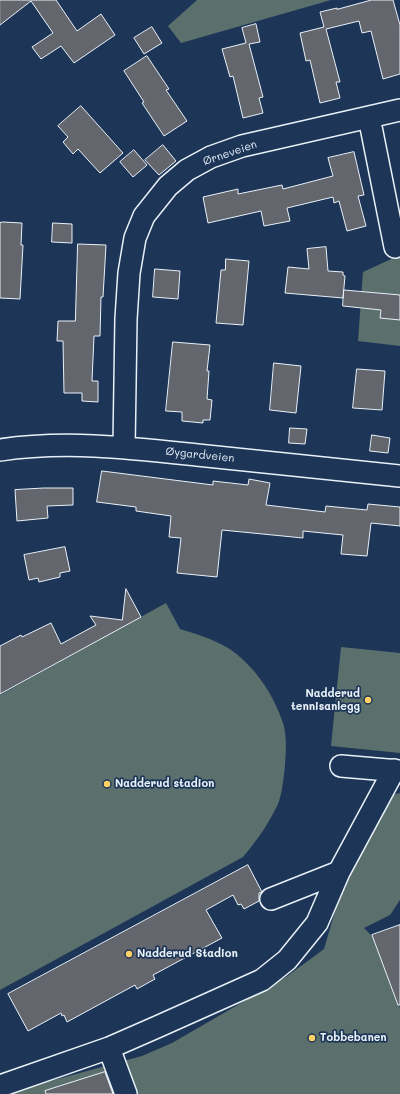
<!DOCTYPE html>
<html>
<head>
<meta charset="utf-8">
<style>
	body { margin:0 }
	canvas { display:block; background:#1d3557 }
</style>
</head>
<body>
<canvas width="400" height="1094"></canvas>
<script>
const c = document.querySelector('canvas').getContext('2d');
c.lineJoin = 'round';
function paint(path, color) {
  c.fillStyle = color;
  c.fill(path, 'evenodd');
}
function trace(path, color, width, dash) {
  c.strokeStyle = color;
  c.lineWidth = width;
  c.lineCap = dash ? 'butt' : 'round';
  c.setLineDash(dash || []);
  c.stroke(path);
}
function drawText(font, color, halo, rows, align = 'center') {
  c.font = font + ' Mali,sans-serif';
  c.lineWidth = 3.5;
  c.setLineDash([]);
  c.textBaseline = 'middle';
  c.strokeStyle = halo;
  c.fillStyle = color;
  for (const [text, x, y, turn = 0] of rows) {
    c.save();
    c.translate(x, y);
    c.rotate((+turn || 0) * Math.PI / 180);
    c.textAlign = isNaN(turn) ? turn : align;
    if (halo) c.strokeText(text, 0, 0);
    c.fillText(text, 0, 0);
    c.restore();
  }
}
const green = new Path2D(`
	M197 0H331L181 43 168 26Z
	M400 255V346L358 341 363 272Z
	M166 603 180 629C196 634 213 639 228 648 254 665 273 693 283 723 287 736 286 751 285 765 284 776 282 794 278 804 268 825 258 839 243 857L0 990V695Z
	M341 647 400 653V753L331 746Z
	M400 793V900L390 915 364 928 373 937 400 1008V1094H3L142 1056 172 1043 286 977 324 949 343 884 383 810 395 794Z`);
const building = new Path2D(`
	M0 0H56L77 31 101 14 115 35 74 63 61 46 41 59 32 47 53 33 31 1 0 25Z
	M372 0H393L400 25V74L383 79 371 31 362 33 359 21 326 29 340 82H336L340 98 320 103 310 60 306 61 300 33 324 27 320 12 337 8V9Z
	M256 24 260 42 249 44 263 97 259 98 263 113 243 118 233 76 230 77 222 49 246 43 242 28Z
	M152 27 162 43 144 54 134 38Z
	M147 56 169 89 166 90 187 121 164 136 142 103 144 102 124 71Z
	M81 106 123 153 100 173 78 149 73 154 63 142 68 137 58 126Z
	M163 145 176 161 159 175 145 160Z
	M134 150 147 165 133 177 120 162Z
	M354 152 364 195 358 196 366 226 347 231 339 201 334 203 333 197 287 208 290 221 264 226 261 211 208 223 203 197 238 189V194L282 185 283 189 333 176 328 158Z
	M3 222 22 223 21 245H23L20 299 0 298V223Z
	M53 223 72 224V243L52 242Z
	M78 244 106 245 103 297H101L100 336H94L92 381H98V402L82 401V393H64L63 341H57L58 321H75Z
	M326 247 328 271 343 272V275L345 276 343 298 285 293 288 267 309 269 307 249Z
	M226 259 249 261 243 325 216 323 221 270H225Z
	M155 269 180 271 178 299 153 297Z
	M344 290 400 295V320L380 318 381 310 343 306Z
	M173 342 210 345 207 371H209L207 399 212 400 210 420H203V423L182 421V412L166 411Z
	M274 363 301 366 296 413 270 410Z
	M357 369 385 371 382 410 353 408Z
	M290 428 307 429 305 444 289 443Z
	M372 435 390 438 388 453 370 451Z
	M102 471 213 485V481L248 485 249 479 270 483 266 505 325 512 326 506 367 510 368 504 400 507V526L371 523 367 556 341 554 343 535 303 531V538L222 530 217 577 177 573 181 538 169 537 171 516 136 511V507L97 502Z
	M44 488H73V505L47 506 48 518 17 521 15 490Z
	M65 547 70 571 60 573V577L39 582 38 578 29 580 24 555Z
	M126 589 141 617 0 694V646L21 635 22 637 51 623 61 644 96 625 90 616 122 620Z
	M248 865 262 892 259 893V901L244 909 241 904 238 905 233 895 206 910 222 938 153 975 155 979 137 989 135 985 67 1022 64 1015 62 1016 61 1013 28 1031 8 994Z
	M400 925V1005H398L372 935Z
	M105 1072 113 1094H46L45 1091Z`);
const minor = new Path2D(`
	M369 117 395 247
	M124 447 126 319 129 273 135 238 144 216 168 186 187 170 211 157 242 146 400 110
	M0 450C66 440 132 448 197 455 265 462 332 469 400 476
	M341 766 400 771
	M271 899 339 872
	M109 1048 126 1094
	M0 1086 109 1048 157 1027 262 980 287 960 317 923 339 872 394 770`);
const markers = [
	[368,700,4,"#ffd166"],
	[107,784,4,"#ffd166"],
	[129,954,4,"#ffd166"],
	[312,1038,4,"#ffd166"]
];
const streetNames = [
	["Ørneveien",230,153,-19],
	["Øygardveien",200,455,6]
];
const poiNames = [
	["Nadderud",360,694,"right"],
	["tennisanlegg",360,707,"right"],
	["Nadderud stadion",115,784],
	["Nadderud Stadion",137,954],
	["Tobbebanen",320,1038]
];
paint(green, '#5b706c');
paint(building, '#63666d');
trace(building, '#e8f1f8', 1);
trace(minor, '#e8f1f8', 24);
trace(minor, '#1d3557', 21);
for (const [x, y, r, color] of markers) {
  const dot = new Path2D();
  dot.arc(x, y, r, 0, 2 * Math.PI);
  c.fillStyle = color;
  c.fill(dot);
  trace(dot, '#1d3557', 1.5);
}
drawText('11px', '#e8f1f8', '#1d3557', streetNames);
drawText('bold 11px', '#e8f1f8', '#1d3557', poiNames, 'left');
</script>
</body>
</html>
